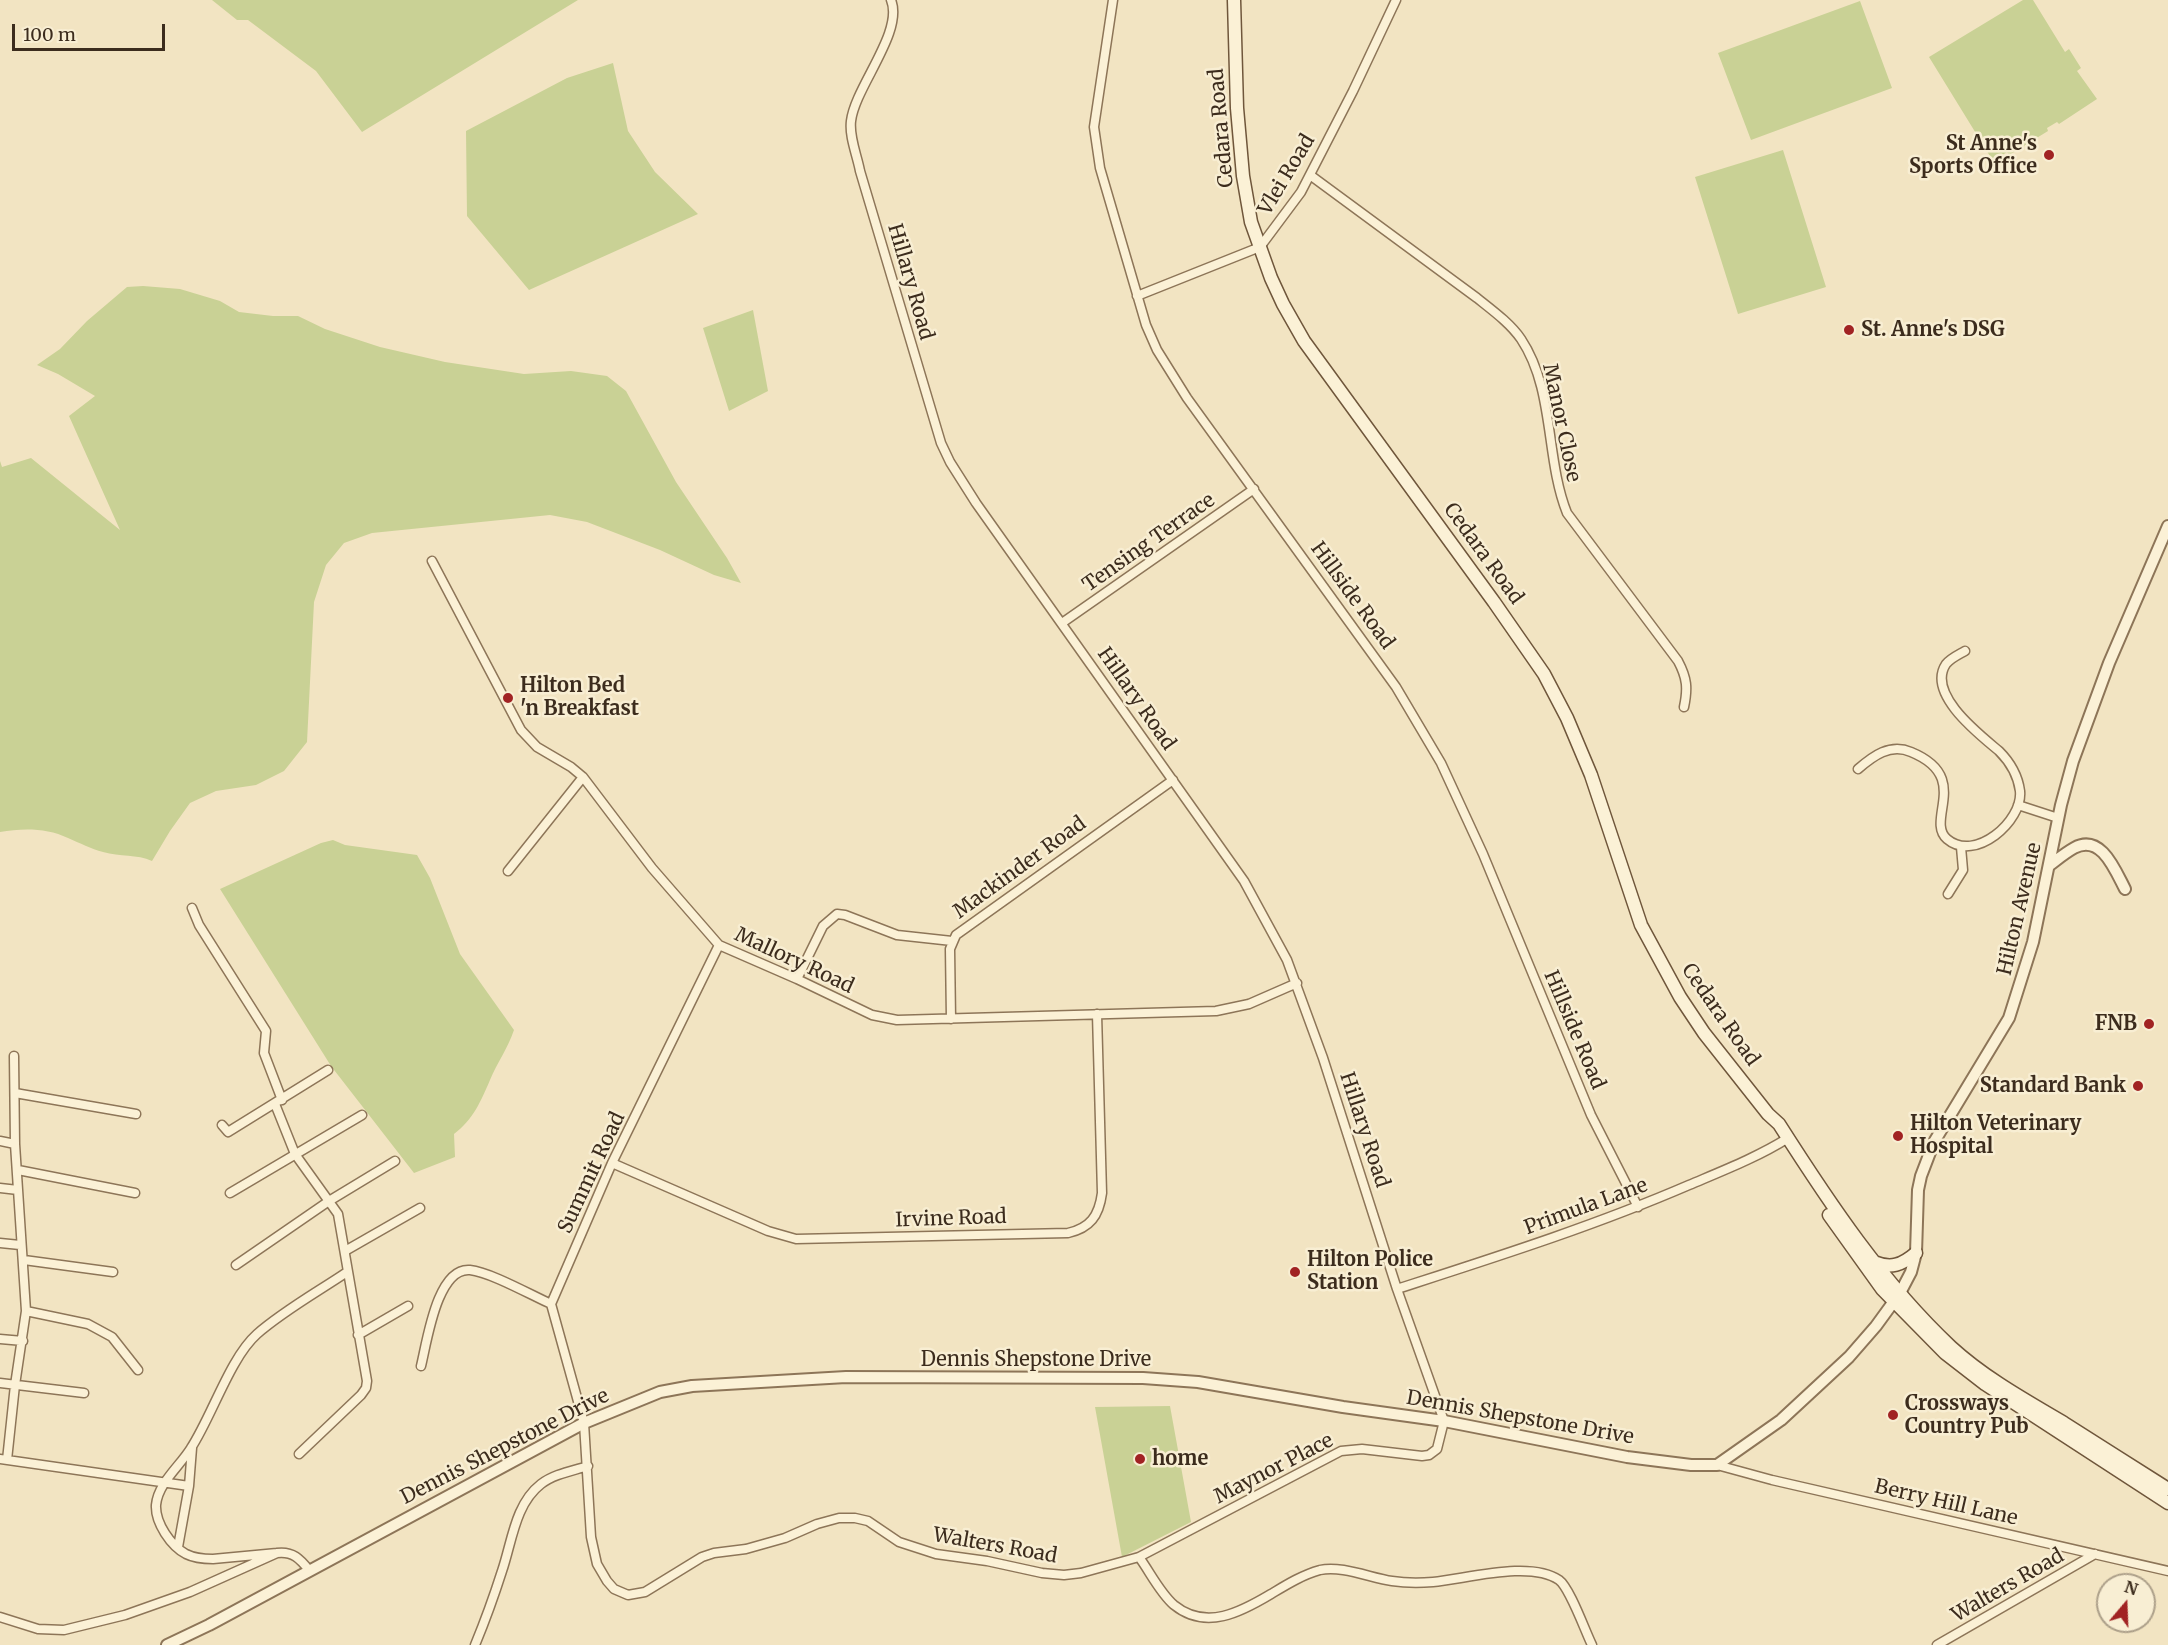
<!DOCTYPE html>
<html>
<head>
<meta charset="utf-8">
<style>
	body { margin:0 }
	#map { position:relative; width:2168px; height:1645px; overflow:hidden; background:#f2e4c2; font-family:Merriweather,serif }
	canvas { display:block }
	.north { position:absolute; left:2096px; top:1573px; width:60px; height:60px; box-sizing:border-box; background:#f8eed3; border:2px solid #ada08a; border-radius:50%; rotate:19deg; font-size:16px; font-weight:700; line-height:24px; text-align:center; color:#3c2c1d }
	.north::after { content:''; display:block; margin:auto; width:21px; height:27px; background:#a12323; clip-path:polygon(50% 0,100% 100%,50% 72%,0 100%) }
	.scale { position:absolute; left:12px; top:24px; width:153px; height:27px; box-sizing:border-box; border:3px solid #3c2c1d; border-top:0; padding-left:8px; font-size:18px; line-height:21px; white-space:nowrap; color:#3c2c1d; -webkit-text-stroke:4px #f8eed3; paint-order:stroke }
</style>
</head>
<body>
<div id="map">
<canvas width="2168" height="1645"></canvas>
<div class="north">N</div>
<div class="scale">100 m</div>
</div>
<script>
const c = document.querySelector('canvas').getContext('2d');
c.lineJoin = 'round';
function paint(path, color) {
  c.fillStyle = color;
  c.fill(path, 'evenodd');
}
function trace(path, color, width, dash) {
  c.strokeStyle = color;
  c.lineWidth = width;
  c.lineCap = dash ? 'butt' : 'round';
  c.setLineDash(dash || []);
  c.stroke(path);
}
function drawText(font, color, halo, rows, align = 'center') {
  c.font = font + ' Merriweather,serif';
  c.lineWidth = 5;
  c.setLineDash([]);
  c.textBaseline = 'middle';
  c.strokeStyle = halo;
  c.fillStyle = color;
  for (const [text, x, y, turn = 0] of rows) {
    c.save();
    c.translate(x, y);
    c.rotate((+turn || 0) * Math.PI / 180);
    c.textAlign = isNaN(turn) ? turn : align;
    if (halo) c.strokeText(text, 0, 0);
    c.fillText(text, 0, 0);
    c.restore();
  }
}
const green = new Path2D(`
	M212 0H578L362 132 316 71 248 20H237Z
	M2023 0H2033L2065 52 2069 49 2081 68 2077 71 2097 99 2059 124 2057 122 2047 128 2048 131 2009 155 2007 152 1993 161 1929 57Z
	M1860 1 1892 88 1751 140 1718 53Z
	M613 63 628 131 655 172 698 214 529 290 467 216 466 131 567 78Z
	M1783 150 1826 287 1738 314 1695 177Z
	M143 286 180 289 220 301 239 312 273 316H298L325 329 380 347 445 362 524 374 571 371 607 376 626 391 676 482 727 558 741 583 714 575 660 550 587 522 550 515 372 533 344 543 326 565 314 602 307 742 284 771 256 785 216 791 190 803 170 831 152 861C137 854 120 857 103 852 91 849 80 843 68 838 47 828 23 828 0 832V461L2 467 31 458 120 530 69 416 95 396 58 374 37 365 60 349 87 321 127 287Z
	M753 310 768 391 729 411 703 328Z
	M333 840 345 845 417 855 430 878 460 954 514 1030C508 1048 497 1063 490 1080 481 1101 473 1120 454 1134L455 1157 414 1173 331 1066 220 889 321 843Z
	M1170 1406 1191 1522 1122 1557 1095 1407Z`);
const minor = new Path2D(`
	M1113 0 1094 127 1100 168 1146 325 1157 350 1187 398 1396 687 1441 763 1483 854 1591 1115 1638 1207
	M1310 175 1477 298C1492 310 1510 323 1521 339 1555 390 1545 458 1567 513L1678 661C1687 678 1688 688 1684 707
	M1137 296 1260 247 1301 192 1353 91 1396 0
	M432 561 521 730 537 747 571 767 583 777 652 868 719 945 797 979 872 1015 897 1020 1216 1011 1249 1004 1297 983
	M1062 623 1254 489
	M1858 769C1873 756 1890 743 1911 752 1972 777 1925 820 1947 839 1975 863 2023 821 2020 791 2018 776 2010 762 1999 751 1980 735 1926 694 1946 664 1951 658 1958 655 1965 651
	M2018 805 2058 818
	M508 871 583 777
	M1948 894 1963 870 1961 847
	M192 908 199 925 266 1031 264 1053 282 1100
	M719 945 612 1163 551 1304 584 1423 591 1537 597 1564 607 1581 614 1589 628 1595 645 1592 702 1557 714 1553 746 1549 785 1538 817 1524 839 1518H855L868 1521 899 1542 936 1554 987 1561 1042 1573 1064 1575 1081 1573 1139 1557 1341 1451 1362 1449 1422 1456 1429 1455 1437 1449 1444 1421 1397 1289 1323 1058 1287 960 1244 881 976 503 950 462 941 443 860 171C857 155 849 137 851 121 855 87 904 32 891 0
	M797 979 823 926 837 914 845 915 897 935 952 941
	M951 1019 950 949 956 935 1173 780
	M15 1093 136 1114
	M275 1104 295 1154 338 1214 367 1381 366 1388 361 1395 299 1454
	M222 1125 228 1132 328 1070
	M0 1141 15 1144
	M612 1163 768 1231 796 1239 1068 1233C1090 1228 1099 1216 1102 1193L1097 1014
	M18 1170 135 1193
	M0 1188 18 1190
	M230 1193 362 1115
	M0 1243 20 1245
	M345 1251 420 1208
	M24 1260 113 1272
	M236 1265 329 1201 395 1161
	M1397 1289C1496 1257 1594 1226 1689 1185 1722 1171 1758 1157 1788 1138
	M26 1311 88 1324 112 1337 138 1370
	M358 1335 408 1306
	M0 1339 23 1341
	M421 1366C427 1342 437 1267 470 1270 490 1272 531 1295 551 1304
	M0 1383 84 1393
	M0 1459 189 1486
	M7 1460 15 1385 26 1311 15 1144 14 1056
	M1717 1465 1772 1480 2168 1571
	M178 1547 189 1486 192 1448
	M277 1553 213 1559C204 1559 194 1558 186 1554 171 1546 155 1523 156 1505 158 1483 180 1466 191 1448 212 1416 230 1358 257 1334 283 1311 319 1291 347 1272
	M1139 1557C1150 1572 1160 1593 1174 1605 1206 1631 1241 1612 1271 1594 1286 1585 1302 1575 1320 1570 1341 1565 1371 1578 1392 1581 1405 1583 1420 1583 1433 1582 1466 1579 1530 1560 1559 1580 1570 1588 1585 1631 1592 1645
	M0 1617 38 1629 64 1630 125 1615 190 1592 277 1553C293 1551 300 1559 309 1570
	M475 1645C485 1621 494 1596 502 1571 512 1542 515 1504 541 1484 554 1474 572 1471 588 1466
	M1937 1645 2095 1554`);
const tertiary = new Path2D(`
	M2050 865C2058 859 2065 853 2074 848 2101 833 2115 870 2125 889
	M167 1645 209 1625 584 1423 660 1392 692 1386 846 1377 1143 1378 1198 1382 1343 1407 1444 1421 1627 1457 1691 1465H1717L1781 1420 1849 1357 1876 1326 1900 1293 1911 1272 1916 1253 1918 1190 1921 1176 1934 1142 2009 1018 2033 942 2061 805 2073 761 2109 663 2168 526`);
const secondary = new Path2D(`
	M1234 0 1237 108 1243 176 1251 222 1271 278 1283 304 1304 341 1494 602 1544 674 1567 718 1591 775 1641 925 1680 997 1704 1033 1768 1114 1779 1124C1830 1204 1882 1282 1951 1347 1985 1378 2025 1400 2064 1423 2099 1445 2133 1467 2168 1489
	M1829 1215 1882 1289 1945 1353 1985 1384 2168 1503
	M1874 1262C1891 1269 1902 1265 1916 1253`);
const markers = [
	[2049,155,6,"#a12323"],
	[1849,330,6,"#a12323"],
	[508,698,6,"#a12323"],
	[2149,1024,6,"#a12323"],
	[2138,1086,6,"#a12323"],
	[1898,1136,6,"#a12323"],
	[1295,1272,6,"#a12323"],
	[1893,1415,6,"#a12323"],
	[1140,1459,6,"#a12323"]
];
const streetNames = [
	["Cedara Road",1222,128,-95],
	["Vlei Road",1287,175,-59],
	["Hillary Road",910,282,74],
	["Manor Close",1561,423,78],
	["Tensing Terrace",1149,543,-35],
	["Cedara Road",1483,554,54],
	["Hillside Road",1352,596,54],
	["Hillary Road",1136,699,55],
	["Mackinder Road",1020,868,-36],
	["Hilton Avenue",2020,909,-77],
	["Mallory Road",794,961,25],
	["Cedara Road",1720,1015,55],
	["Hillside Road",1574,1030,67],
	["Hillary Road",1364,1130,72],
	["Summit Road",592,1173,-65],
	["Primula Lane",1586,1207,-20],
	["Irvine Road",951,1219,-2],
	["Dennis Shepstone Drive",1036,1360],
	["Dennis Shepstone Drive",1520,1418,10],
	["Dennis Shepstone Drive",505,1447,-27],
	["Maynor Place",1274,1469,-27],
	["Berry Hill Lane",1946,1503,13],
	["Walters Road",995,1546,10],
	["Walters Road",2008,1586,-30]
];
const poiNames = [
	["St Anne's",2037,144,"right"],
	["Sports Office",2037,167,"right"],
	["St. Anne's DSG",1861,330],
	["Hilton Bed",520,686],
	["'n Breakfast",520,709],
	["FNB",2137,1024,"right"],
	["Standard Bank",2126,1086,"right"],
	["Hilton Veterinary",1910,1124],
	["Hospital",1910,1147],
	["Hilton Police",1307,1260],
	["Station",1307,1283],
	["Crossways",1905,1404],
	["Country Pub",1905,1427],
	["home",1152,1459]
];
paint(green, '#c9d195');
trace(minor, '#8d7558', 11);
trace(tertiary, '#8d7558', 14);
trace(secondary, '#6f563b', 15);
trace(minor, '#fbf1d6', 8);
trace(tertiary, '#fbf1d6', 10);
trace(secondary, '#fbf1d6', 12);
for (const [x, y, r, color] of markers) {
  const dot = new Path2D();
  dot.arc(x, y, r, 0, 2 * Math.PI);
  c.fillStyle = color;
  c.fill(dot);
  trace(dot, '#f8eed3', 2);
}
drawText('20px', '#3c2c1d', '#f8eed3', streetNames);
drawText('bold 20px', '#3c2c1d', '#f8eed3', poiNames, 'left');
</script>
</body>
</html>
